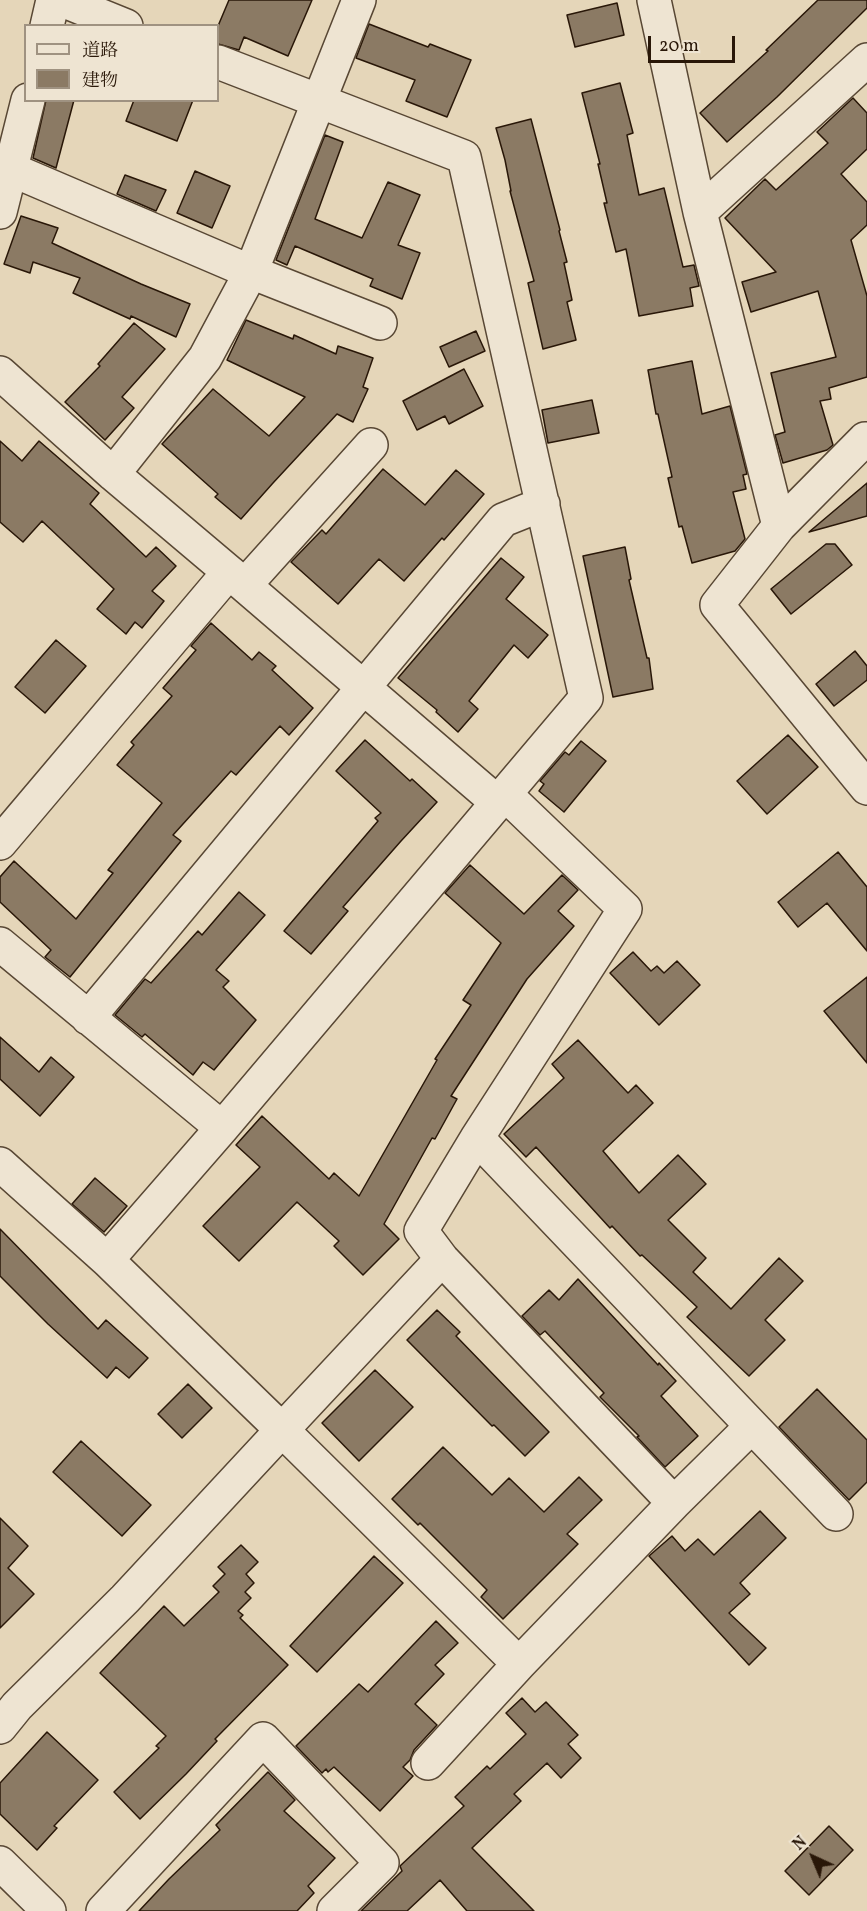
<!DOCTYPE html>
<html>
<head>
<meta charset="utf-8">
<style>
	body { margin:0 }
	#map { position:relative; width:867px; height:1911px; overflow:hidden; background:#e5d6b9; font-family:Vollkorn,"Noto Serif JP",serif }
	canvas { display:block }
	.legend { position:absolute; left:24px; top:24px; width:195px; height:78px; box-sizing:border-box; background:#eee4d2; border:2px solid #9f9281; margin:0; padding:8px 10px; list-style:none; font-size:18px; color:#291708 }
	.legend li { display:flex; align-items:center; gap:12px; height:30px }
	.legend b { width:30px; border:2px solid #9f9281 }
	.north { position:absolute; left:783px; top:1827px; width:60px; height:60px; -webkit-text-stroke:4px #eee4d2; paint-order:stroke; rotate:316deg; font-size:16px; font-weight:700; line-height:24px; text-align:center; color:#291708 }
	.north::after { content:''; display:block; margin:auto; width:21px; height:27px; background:#291708; clip-path:polygon(50% 0,100% 100%,50% 72%,0 100%) }
	.scale { position:absolute; left:648px; top:36px; width:87px; height:27px; box-sizing:border-box; border:3px solid #291708; border-top:0; padding-left:8px; font-size:18px; line-height:21px; white-space:nowrap; color:#291708; -webkit-text-stroke:4px #eee4d2; paint-order:stroke }
</style>
</head>
<body>
<div id="map">
<canvas width="867" height="1911"></canvas>
<ul class="legend">
<li><b style="height:8px;background:#eee4d2"></b>道路</li>
<li><b style="height:16px;background:#8b7a64"></b>建物</li>
</ul>
<div class="north">N</div>
<div class="scale">20 m</div>
</div>
<script>
const c = document.querySelector('canvas').getContext('2d');
c.lineJoin = 'round';
function paint(path, color) {
  c.fillStyle = color;
  c.fill(path, 'evenodd');
}
function trace(path, color, width, dash) {
  c.strokeStyle = color;
  c.lineWidth = width;
  c.lineCap = dash ? 'butt' : 'round';
  c.setLineDash(dash || []);
  c.stroke(path);
}
const building = new Path2D(`
	M229 0H312L288 56 244 37 239 50 218 44V26Z
	M818 0H867V8L777 97 727 142 700 113 768 51 766 50Z
	M617 3 624 35 575 47 567 15Z
	M369 24 428 47 430 44 471 60 447 117 406 101 415 80 356 58Z
	M620 83 633 133 627 135 639 195 664 188 683 267 694 265 699 286 690 288 693 306 639 316 626 249 616 252 604 203H607L598 164H600L582 93Z
	M853 98 867 113V149L841 174 867 202V225L851 240 867 296V377L829 388 831 399 820 401 833 445 827 450 783 463 775 435 785 432 771 373 836 357 818 291 751 312 742 282 776 272 725 218 765 179 776 190 828 143 817 132Z
	M46 100H74L56 168 33 158Z
	M134 100H193L177 141 126 121Z
	M531 119 560 230 559 231 567 262 564 263 572 300 567 302 576 340 543 349 528 283 534 281 510 191H511L505 160 496 128Z
	M325 135 343 142 315 219 362 238 388 182 420 195 398 245 420 253 402 299 370 286 373 279 295 246 287 265 276 260Z
	M195 171 230 186 212 228 177 213Z
	M125 175 166 190 156 211 117 194Z
	M21 216 58 228 52 243 141 284 190 304 176 337 131 316 130 319 73 293 80 278 33 262 30 273 4 264Z
	M246 320 293 339 294 335 336 354 338 346 373 358 363 387 368 389 353 422 337 414 273 483 241 519 215 497 218 494 162 444 213 389 269 436 305 397 227 360Z
	M134 323 165 349 122 397 134 408 105 440 65 402 100 366 98 364Z
	M476 331 485 351 449 367 440 347Z
	M692 361 702 414 730 406 747 474 743 475 746 489 733 492 745 539 735 551 692 563 682 526 679 527 668 478 672 477 658 414H656L648 370Z
	M464 369 483 406 449 424 445 416 417 430 403 401Z
	M592 400 599 433 548 443 542 410Z
	M0 441 22 461 39 441 99 493 90 504 146 557 156 547 176 566 152 591 164 601 142 628 135 622 126 634 97 609 114 589 42 521 23 542 0 522Z
	M383 469 425 505 456 470 484 494 444 540 442 538 404 581 379 559 338 604 291 562 322 530 326 534Z
	M867 483V516L809 532Z
	M826 544H835L852 565 791 614 771 589Z
	M625 547 631 579 629 580 647 658H649L653 689 613 697 583 556Z
	M501 558 524 577 506 599 548 635 528 658 514 645 469 701 478 709 458 732 436 712 437 710 398 678Z
	M211 623 252 660 259 652 276 666 272 670 313 708 289 735 280 726 236 775 231 771 173 835 181 841 70 977 45 957 51 950 0 902V877L14 861 76 919 113 873 108 870 162 803 117 765 134 745 131 742 172 696 163 688 196 650 191 646Z
	M56 640 86 666 45 713 15 687Z
	M855 651 867 666V680L834 706 816 684Z
	M788 735 818 767 767 814 737 781Z
	M365 740 410 781 412 779 437 802 401 841 343 907 348 911 311 954 284 931 378 821 375 818 381 813 336 771Z
	M581 741 606 761 564 812 539 791 544 784 540 781 565 752 569 755Z
	M838 852 867 887V951L827 903 798 927 778 902Z
	M470 865 524 914 562 875 578 890 558 911 574 926 527 979 451 1096 457 1099 435 1139 432 1138 384 1224 399 1239 363 1275 334 1246 339 1241 297 1202 239 1261 203 1226 260 1167 236 1145 262 1116 329 1179 334 1173 359 1196 437 1060 435 1059 471 1005 463 1000 501 943 445 893Z
	M239 892 265 915 216 970 229 981 223 987 256 1020 214 1070 203 1062 193 1075 145 1034 142 1037 115 1015 145 979 151 983 198 931 202 935Z
	M633 952 651 971 657 966 664 973 677 961 700 985 659 1025 610 973Z
	M867 977V1063L824 1011Z
	M0 1037 39 1072 51 1057 74 1077 40 1116 0 1079Z
	M578 1040 628 1093 636 1085 653 1103 603 1151 639 1193 678 1155 706 1184 668 1220 706 1258 693 1272 731 1309 779 1258 803 1281 765 1320 785 1340 749 1376 687 1317 697 1307 642 1255 640 1256 612 1226 610 1228 536 1147 526 1157 504 1134 564 1078 552 1064Z
	M95 1178 127 1206 104 1232 72 1204Z
	M0 1229 98 1329 106 1320 148 1358 129 1378 116 1367 107 1378 48 1324 0 1276Z
	M578 1279 658 1365 659 1363 676 1381 661 1396 698 1436 665 1467 637 1437 639 1436 600 1397 604 1393 545 1331 540 1335 522 1316 549 1290 559 1300Z
	M437 1310 460 1332 456 1336 549 1432 525 1456 494 1425 492 1426 407 1340Z
	M375 1370 413 1407 359 1461 322 1423Z
	M188 1384 212 1408 182 1438 158 1414Z
	M817 1389 867 1440V1482L849 1500 779 1427Z
	M81 1441 151 1505 122 1536 53 1472Z
	M443 1447 492 1495 509 1478 544 1512 579 1477 602 1500 567 1534 578 1544 503 1619 481 1597 487 1590 420 1523 418 1525 392 1499Z
	M760 1511 786 1538 740 1583 750 1594 729 1613 766 1648 749 1665 649 1556 672 1536 685 1551 698 1539 714 1555Z
	M0 1518 28 1546 8 1568 34 1594 0 1628Z
	M241 1545 258 1562 246 1574 254 1583 245 1592 251 1598 238 1611 243 1615 240 1618 288 1665 215 1739 217 1741 186 1774 140 1819 114 1792 159 1748 156 1746 166 1736 100 1673 164 1606 184 1626 219 1592 213 1586 225 1574 218 1567Z
	M374 1556 403 1583 317 1672 290 1646Z
	M436 1621 458 1643 435 1665 444 1674 415 1704 437 1725 414 1750 410 1760 403 1767 413 1776 380 1811 334 1767 328 1772 326 1769 322 1773 296 1746 359 1684 368 1692Z
	M522 1698 535 1712 546 1702 578 1735 568 1744 581 1758 561 1778 547 1763 514 1794 521 1801 472 1848 534 1911H467L440 1880 407 1911H361L402 1871 400 1866 464 1806 455 1797 487 1766 490 1769 526 1734 506 1713Z
	M47 1732 98 1780 54 1826 57 1828 37 1850 0 1814V1783Z
	M268 1772 295 1800 284 1811 335 1858 308 1886 314 1893 297 1911H139L169 1879 220 1830 216 1825Z
	M829 1826 853 1850 809 1895 785 1871Z`);
const minor = new Path2D(`
	M62 0 126 26
	M654 0 700 212 779 526
	M47 26 53 0
	M10 169 251 272 380 323
	M0 212 28 100
	M700 212 867 60
	M0 373 113 474 229 572
	M867 441 865 439 779 526 717 605 867 788
	M113 474 205 358 251 272 359 0
	M245 585 371 445
	M0 843 229 572 498 803
	M0 944 222 1128
	M88 1018 503 520 543 504
	M477 1138 836 1514
	M0 1164 107 1260 282 1430 125 1599 17 1706 0 1727
	M442 1259 282 1430 519 1664
	M107 1260 222 1128 586 698 464 157 218 62
	M674 1503 752 1426
	M428 1763 519 1664 674 1503 442 1259 421 1231 477 1138 625 909 505 794
	M0 1863 49 1911
	M103 1911 263 1739 382 1863 334 1911`);
paint(building, '#8b7a64');
trace(building, '#291708', 1.5);
trace(minor, '#584734', 36);
trace(minor, '#eee4d2', 33);
</script>
</body>
</html>
